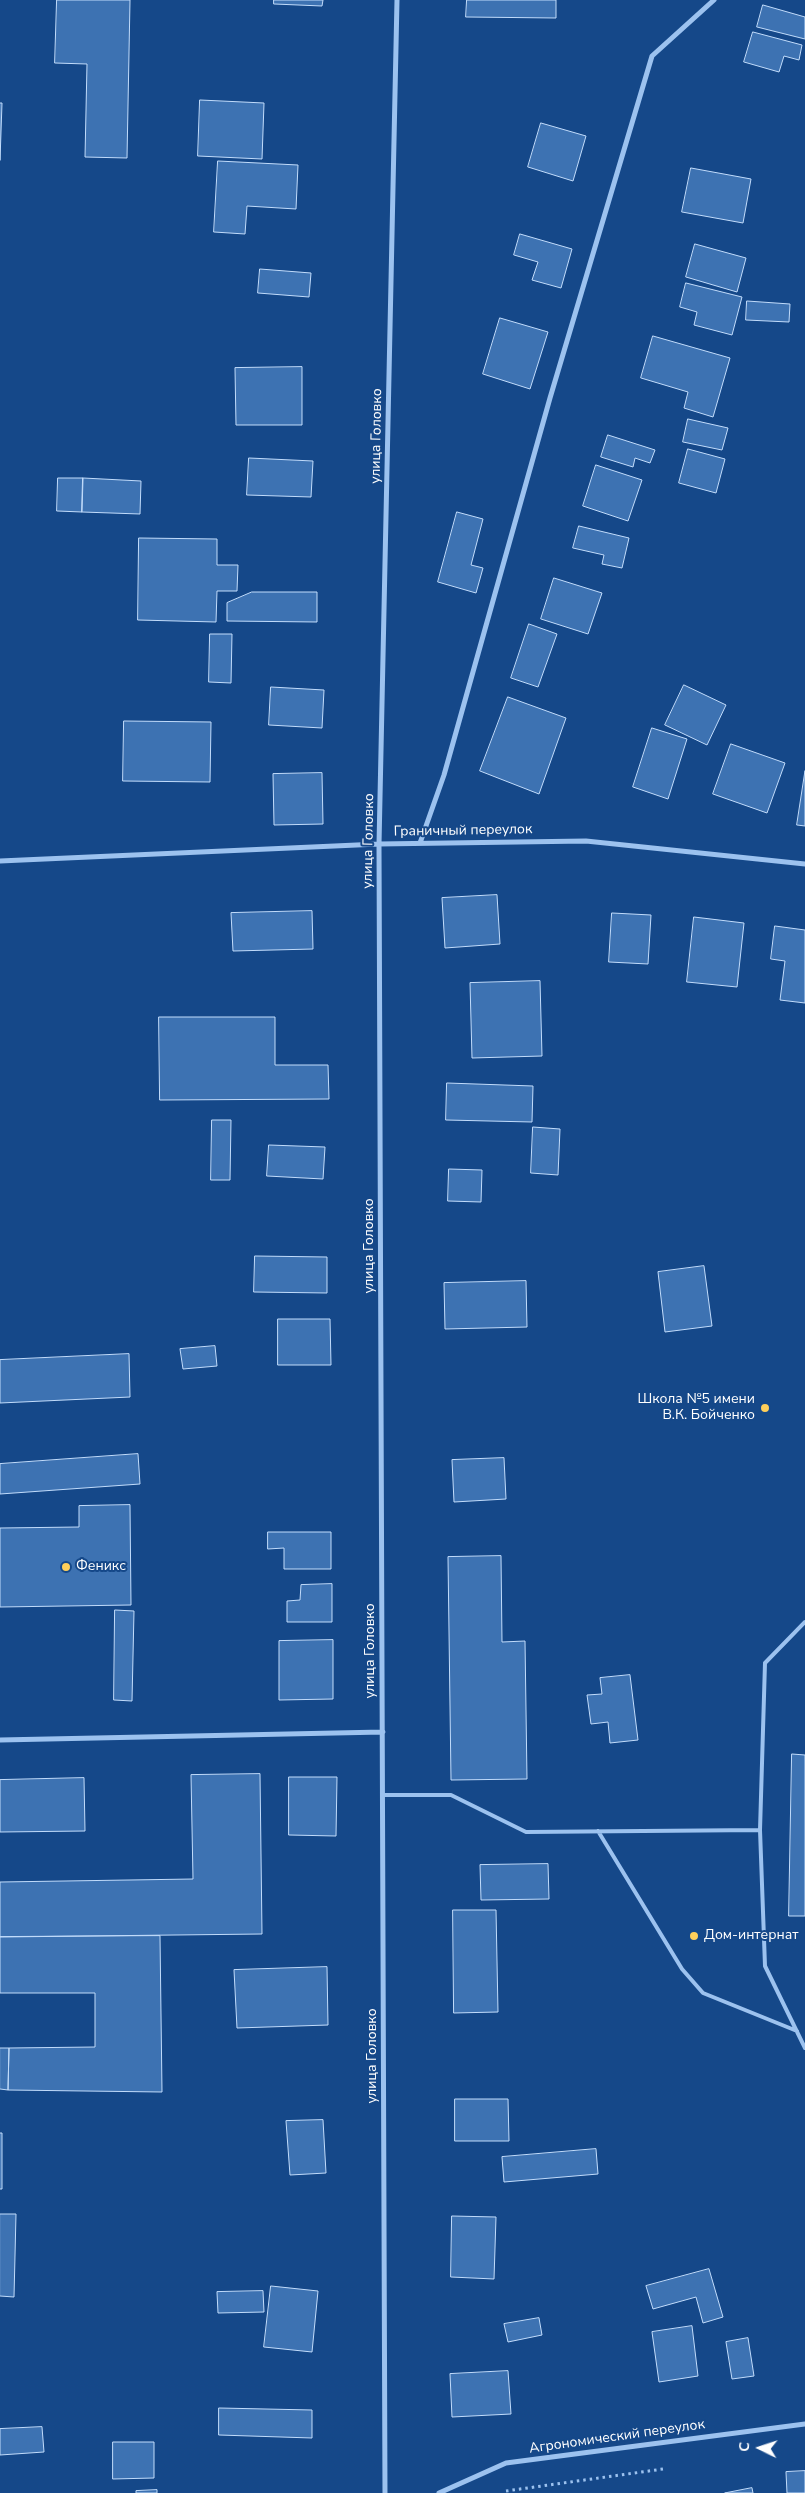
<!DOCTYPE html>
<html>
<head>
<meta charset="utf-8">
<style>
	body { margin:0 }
	#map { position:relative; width:805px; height:2493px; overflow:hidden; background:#154889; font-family:"Nunito Sans",sans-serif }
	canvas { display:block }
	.north { position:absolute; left:735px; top:2423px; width:50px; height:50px; -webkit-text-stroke:4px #154889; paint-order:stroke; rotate:274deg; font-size:14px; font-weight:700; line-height:20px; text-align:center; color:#fff }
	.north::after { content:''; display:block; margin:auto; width:18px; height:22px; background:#fff; clip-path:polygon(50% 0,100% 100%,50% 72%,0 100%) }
</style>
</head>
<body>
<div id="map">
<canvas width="805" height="2493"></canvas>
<div class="north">С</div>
</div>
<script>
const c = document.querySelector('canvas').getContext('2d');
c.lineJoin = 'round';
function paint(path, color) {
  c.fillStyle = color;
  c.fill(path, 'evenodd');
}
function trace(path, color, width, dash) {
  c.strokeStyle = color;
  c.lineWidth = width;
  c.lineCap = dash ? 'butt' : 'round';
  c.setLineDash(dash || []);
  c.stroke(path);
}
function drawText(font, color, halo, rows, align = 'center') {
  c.font = font + ' "Nunito Sans",sans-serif';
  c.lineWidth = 4;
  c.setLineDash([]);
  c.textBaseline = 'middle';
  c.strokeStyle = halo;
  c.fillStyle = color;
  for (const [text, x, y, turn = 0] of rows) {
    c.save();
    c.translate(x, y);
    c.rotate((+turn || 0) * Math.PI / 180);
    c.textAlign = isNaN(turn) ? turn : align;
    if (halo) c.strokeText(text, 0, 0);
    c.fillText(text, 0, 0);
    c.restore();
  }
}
const building = new Path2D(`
	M57 0H130L127 158 85 157 87 64 55 63Z
	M274 0H323L322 6 274 4Z
	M467 0H556V18L466 17Z
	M763 5 805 17V39L757 27Z
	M753 32 802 45 799 60 784 56 779 72 744 62Z
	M200 100 264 103 262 159 198 156Z
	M0 103H2L0 160Z
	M541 123 586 136 573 181 528 167Z
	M218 161 298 165 296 209 247 206 245 234 214 232Z
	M691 168 751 179 743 223 682 212Z
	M520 234 572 249 561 288 532 280 538 262 514 255Z
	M695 244 746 258 737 292 686 277Z
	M260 269 311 273 309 297 258 293Z
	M686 283 742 297 732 335 694 325 697 312 680 307Z
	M747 301 790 304 789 322 746 320Z
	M500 318 548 332 530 389 483 374Z
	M653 336 730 358 713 417 684 408 688 392 641 378Z
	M302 367V425H236L235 368Z
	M688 419 728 428 722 450 683 442Z
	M608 435 655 450 650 463 635 458 633 467 601 457Z
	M688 449 725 459 716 493 679 483Z
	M249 458 313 461 311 497 247 495Z
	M596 465 642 480 628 521 583 506Z
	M58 478H83L82 512 57 511Z
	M83 478 141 481 140 514 82 512Z
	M457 512 483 519 471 565 483 568 476 593 438 582Z
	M579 526 629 538 622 568 602 564 604 555 573 548Z
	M139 538 217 539V565H238L237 591H217L216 622 138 620Z
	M554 578 602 593 588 634 541 619Z
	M252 592H317V622L227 621V603Z
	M529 624 557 634 538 687 511 678Z
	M210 634H232L231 683 209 682Z
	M684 685 726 705 707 745 665 725Z
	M271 687 324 690 322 728 269 725Z
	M508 697 566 718 539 794 480 771Z
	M124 721 211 722 210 782 123 781Z
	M652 728 687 739 668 799 633 787Z
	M731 744 785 763 767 813 713 794Z
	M805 771V826L797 825Z
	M322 773 323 824 274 825 273 774Z
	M497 895 500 944 445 948 442 898Z
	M312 911 313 949 233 951 231 913Z
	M612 913 651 915 648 964 609 962Z
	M694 917 744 923 737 987 687 982Z
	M775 926 805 930V1003L780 1000 785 961 771 959Z
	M540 981 542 1056 472 1058 470 983Z
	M159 1017H275V1065H328L329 1099 160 1100Z
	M447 1083 533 1086 532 1122 446 1120Z
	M212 1120H231L230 1180H211Z
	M533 1127 560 1129 558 1175 531 1173Z
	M269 1145 325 1147 323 1179 267 1176Z
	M449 1169 482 1170 481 1202 448 1201Z
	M255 1256 327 1257V1293L254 1292Z
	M704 1266 712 1326 665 1332 658 1272Z
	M526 1281 527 1327 445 1329 444 1283Z
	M278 1319H330L331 1365H278Z
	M215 1346 217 1366 183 1369 180 1349Z
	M129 1354 130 1397 0 1403V1360Z
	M138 1454 140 1484 0 1494V1464Z
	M504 1458 506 1499 454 1502 452 1460Z
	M130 1505 131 1605 0 1607V1528L79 1527V1506Z
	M268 1532H331V1569H284V1548L268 1549Z
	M501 1556 502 1642 525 1641 527 1779 451 1780 448 1557Z
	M332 1584V1622H287V1601L300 1600 301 1585Z
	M115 1610 134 1611 132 1701 114 1700Z
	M333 1640V1699L279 1700V1641Z
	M630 1675 638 1740 610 1743 608 1722 591 1724 587 1695 602 1694 600 1678Z
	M792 1754 805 1755V1916H789Z
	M260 1774 262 1934 0 1937V1882L193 1879 191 1775Z
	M289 1777H337L336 1836 289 1835Z
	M84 1778 85 1831 0 1832V1780Z
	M548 1864 549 1899 481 1900 480 1865Z
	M453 1910H496L498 2012 454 2013Z
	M160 1936 162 2092 8 2090 9 2048 95 2047V1993H0V1937Z
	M327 1967 328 2025 237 2028 234 1970Z
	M0 2048H9L8 2090 0 2089Z
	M455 2099H508L509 2141H455Z
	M323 2120 326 2173 290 2175 286 2121Z
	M0 2133H2V2189H0Z
	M596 2149 598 2174 504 2182 502 2157Z
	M0 2214H16L14 2297 0 2296Z
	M452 2216 496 2217 494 2279 451 2277Z
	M709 2269 723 2317 703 2323 696 2297 653 2309 646 2286Z
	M271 2286 318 2291 312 2352 264 2347Z
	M263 2291 264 2312 218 2313 217 2292Z
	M539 2318 542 2335 508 2342 504 2324Z
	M692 2326 698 2376 659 2382 652 2332Z
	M748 2338 754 2376 732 2379 726 2342Z
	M508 2371 511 2414 452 2417 450 2374Z
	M219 2408 312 2410V2438L219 2435Z
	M42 2427 44 2452 0 2455V2429Z
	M113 2442H154V2478L113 2479Z
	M805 2471V2493H787L786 2472Z
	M752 2488 753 2493H725Z
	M157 2490V2493H136V2491Z`);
const path = new Path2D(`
	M506 2491 663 2469`);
const lane = new Path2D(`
	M805 1622 765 1663 760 1830 765 1966 805 2048
	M383 1795H451L526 1832 760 1830
	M598 1831 682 1969 703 1993 797 2031`);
const street = new Path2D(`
	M420 843 444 775 550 398 652 56 714 0
	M0 861 379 844 586 841 805 864
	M0 1740 383 1732
	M385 2493 379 844 397 0
	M439 2493 506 2463 805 2424`);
const markers = [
	[765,1408,5,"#ffcf5a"],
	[66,1567,5,"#ffcf5a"],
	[694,1936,5,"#ffcf5a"]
];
const streetNames = [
	["улица Головко",377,436,-89],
	["Граничный переулок",463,831,-1],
	["улица Головко",369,841,-89],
	["улица Головко",370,1246,-90],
	["улица Головко",371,1651,-90],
	["улица Головко",373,2056,-90],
	["Агрономический переулок",617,2437,-8]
];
const poiNames = [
	["Школа №5 имени",755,1400,"right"],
	["В.К. Бойченко",755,1416,"right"],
	["Феникс",76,1567],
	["Дом-интернат",704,1936]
];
paint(building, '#3d72b2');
trace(building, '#c2dcfb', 1);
trace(path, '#9cc2ef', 3, [2.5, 4]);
trace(lane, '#9cc2ef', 4);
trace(street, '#9cc2ef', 5);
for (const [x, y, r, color] of markers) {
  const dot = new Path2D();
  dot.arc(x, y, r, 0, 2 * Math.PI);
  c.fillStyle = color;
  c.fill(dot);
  trace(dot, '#154889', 2);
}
drawText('14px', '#fff', '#154889', streetNames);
drawText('14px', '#fff', '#154889', poiNames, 'left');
</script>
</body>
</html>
